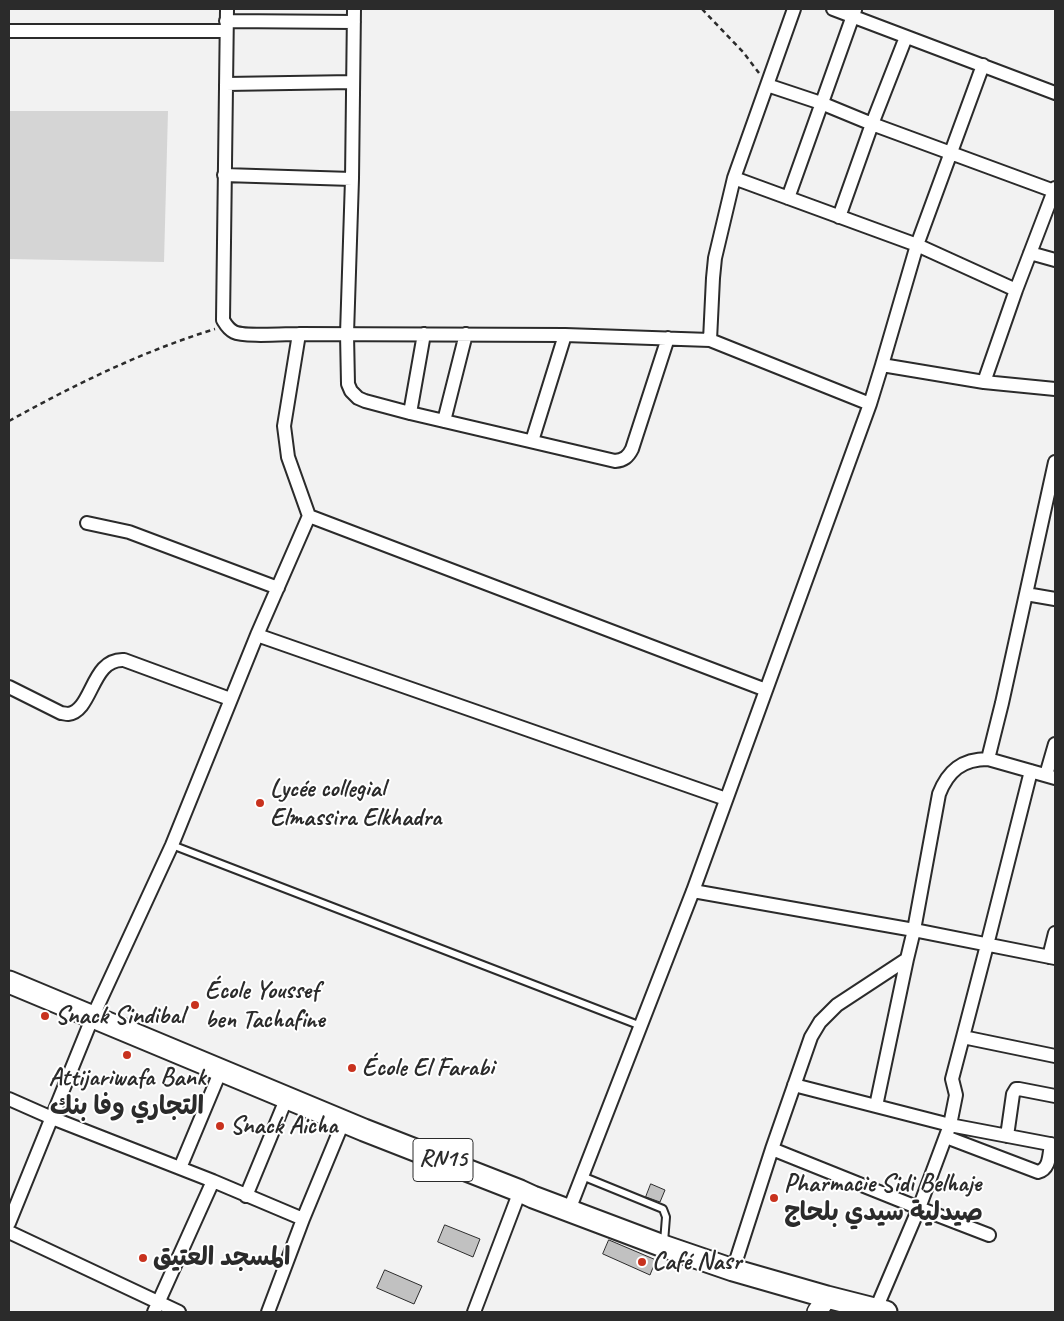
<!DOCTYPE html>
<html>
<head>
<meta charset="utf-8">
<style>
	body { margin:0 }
	#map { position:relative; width:1064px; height:1321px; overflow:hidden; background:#f2f2f2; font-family:Caveat,sans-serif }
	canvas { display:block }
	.frame { position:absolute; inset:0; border:10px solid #2b2b2b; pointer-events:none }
</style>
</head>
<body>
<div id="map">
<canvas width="1064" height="1321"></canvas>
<div class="frame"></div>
</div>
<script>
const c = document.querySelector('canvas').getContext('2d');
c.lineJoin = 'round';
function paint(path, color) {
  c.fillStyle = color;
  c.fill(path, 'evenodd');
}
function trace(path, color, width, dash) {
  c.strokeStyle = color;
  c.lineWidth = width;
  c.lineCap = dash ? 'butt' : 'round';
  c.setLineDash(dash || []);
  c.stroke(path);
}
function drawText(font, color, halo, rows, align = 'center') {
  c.font = font + ' Caveat,"Playpen Sans Arabic",sans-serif';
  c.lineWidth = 4;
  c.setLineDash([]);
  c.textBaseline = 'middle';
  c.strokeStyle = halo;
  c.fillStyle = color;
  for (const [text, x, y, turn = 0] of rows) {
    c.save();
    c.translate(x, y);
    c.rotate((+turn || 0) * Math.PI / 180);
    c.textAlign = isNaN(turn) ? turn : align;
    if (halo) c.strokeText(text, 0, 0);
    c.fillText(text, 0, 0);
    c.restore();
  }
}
const green = new Path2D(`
	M9 111H168L164 262 9 259Z`);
const building = new Path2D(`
	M651 1184 665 1190 660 1202 646 1197Z
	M445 1225 480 1239 473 1257 438 1242Z
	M609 1240 656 1260 650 1275 603 1254Z
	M385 1270 422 1286 414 1304 377 1288Z`);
const path = new Path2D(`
	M702 9 743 52 759 73
	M9 421C74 385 143 351 215 329`);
const lane = new Path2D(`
	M172 845 641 1026
	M582 1176 663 1209 666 1217 664 1242`);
const street = new Path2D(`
	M227 9 223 320C226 325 228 329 234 332 244 337 285 334 299 334
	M354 9 352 179 347 334 348 384 351 391 358 398 365 401 410 413 615 461C624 460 628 457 632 449L668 338
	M833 9 1055 93
	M226 21 354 22
	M9 31H226
	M226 84 353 82
	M767 85 821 103 872 124 1054 191
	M224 175 352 179
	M734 178 917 245 1016 290
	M788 198 855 10
	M839 217 872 124 906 37
	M1030 253 1055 260
	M710 340 713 278 715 258 734 178 794 9
	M882 365 917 245 983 65
	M984 382 1016 290 1055 188
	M410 413 424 334
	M444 421 466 334
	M532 441 565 335
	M87 523 129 532 278 588
	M1026 594 1055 599
	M257 635 726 799
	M9 687 61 713C63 713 66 714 68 714 93 711 91 658 124 660L230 699
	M766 690 309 516 288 457 284 426 299 334 565 335 710 340 870 404
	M988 759 1055 778
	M1046 775 1055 744
	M693 891 914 930 1055 958
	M1049 957 1055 933
	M963 1037 987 945 1031 771
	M794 1085 950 1125 1055 1145
	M9 1099 52 1118 213 1181 303 1219
	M876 1106 907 959
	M1007 1136 1013 1094 1016 1089H1019L1055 1096
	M946 1137 1038 1172C1050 1169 1049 1155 1051 1144
	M772 1149 919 1208 989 1235
	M180 1168 221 1070
	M246 1196 287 1097
	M569 1210 693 891 870 404 882 365 984 382 1055 389
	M9 1223 93 1016 172 845 257 635 309 516
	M9 1232 179 1312
	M733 1270 772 1149 811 1037 820 1022 837 1005 907 959 914 930 939 794C948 771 962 759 988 759L1002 703 1055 462
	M876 1309 919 1208 950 1125 956 1095 952 1079 963 1037 1055 1056
	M154 1312 213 1181
	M268 1312 303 1219 344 1120
	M474 1312 520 1191`);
const secondary = new Path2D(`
	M817 1312 827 1297`);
const primary = new Path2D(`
	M9 982 364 1130 520 1191 533 1197 663 1246 733 1270 827 1297 886 1312`);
const markers = [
	[260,803,5,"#c8321e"],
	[195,1005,5,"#c8321e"],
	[45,1016,5,"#c8321e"],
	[127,1055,5,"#c8321e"],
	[352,1068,5,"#c8321e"],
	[220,1126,5,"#c8321e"],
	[774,1198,5,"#c8321e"],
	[143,1258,5,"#c8321e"],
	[642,1262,5,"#c8321e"]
];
const shields = [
	[443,1160,60]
];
const shieldNames = [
	["RN15",443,1160]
];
const poiNames = [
	["Lycée collegial",270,789],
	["Elmassira Elkhadra",270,818],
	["École Youssef",205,991],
	["ben Tachafine",205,1020],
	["Snack Sindibal",55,1016],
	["École El Farabi",362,1068],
	["Attijariwafa Bank",127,1078,"center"],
	["التجاري وفا بنك",127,1107,"center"],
	["Snack Aicha",230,1126],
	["Pharmacie Sidi Belhaje",784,1184],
	["صيدلية سيدي بلحاج",784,1213],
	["المسجد العتيق",153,1258],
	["Café Nasr",652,1262]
];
paint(green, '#d5d5d5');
paint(building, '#c1c1c1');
trace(building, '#2b2b2b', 1);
trace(lane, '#2b2b2b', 10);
trace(street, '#2b2b2b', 16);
trace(secondary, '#2b2b2b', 22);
trace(primary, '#2b2b2b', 25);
trace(path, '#2b2b2b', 2.5, [5, 4]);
trace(lane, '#fff', 6);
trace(street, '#fff', 12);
trace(secondary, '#fff', 19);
trace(primary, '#fff', 21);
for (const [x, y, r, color] of markers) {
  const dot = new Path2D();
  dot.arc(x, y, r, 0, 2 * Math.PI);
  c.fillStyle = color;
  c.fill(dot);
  trace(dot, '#fff', 2);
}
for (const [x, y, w] of shields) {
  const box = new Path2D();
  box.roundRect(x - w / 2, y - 21.5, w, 43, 4);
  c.fillStyle = '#fff';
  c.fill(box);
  trace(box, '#2b2b2b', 1);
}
drawText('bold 24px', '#2b2b2b', null, shieldNames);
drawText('bold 25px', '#2b2b2b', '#fff', poiNames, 'left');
</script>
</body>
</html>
